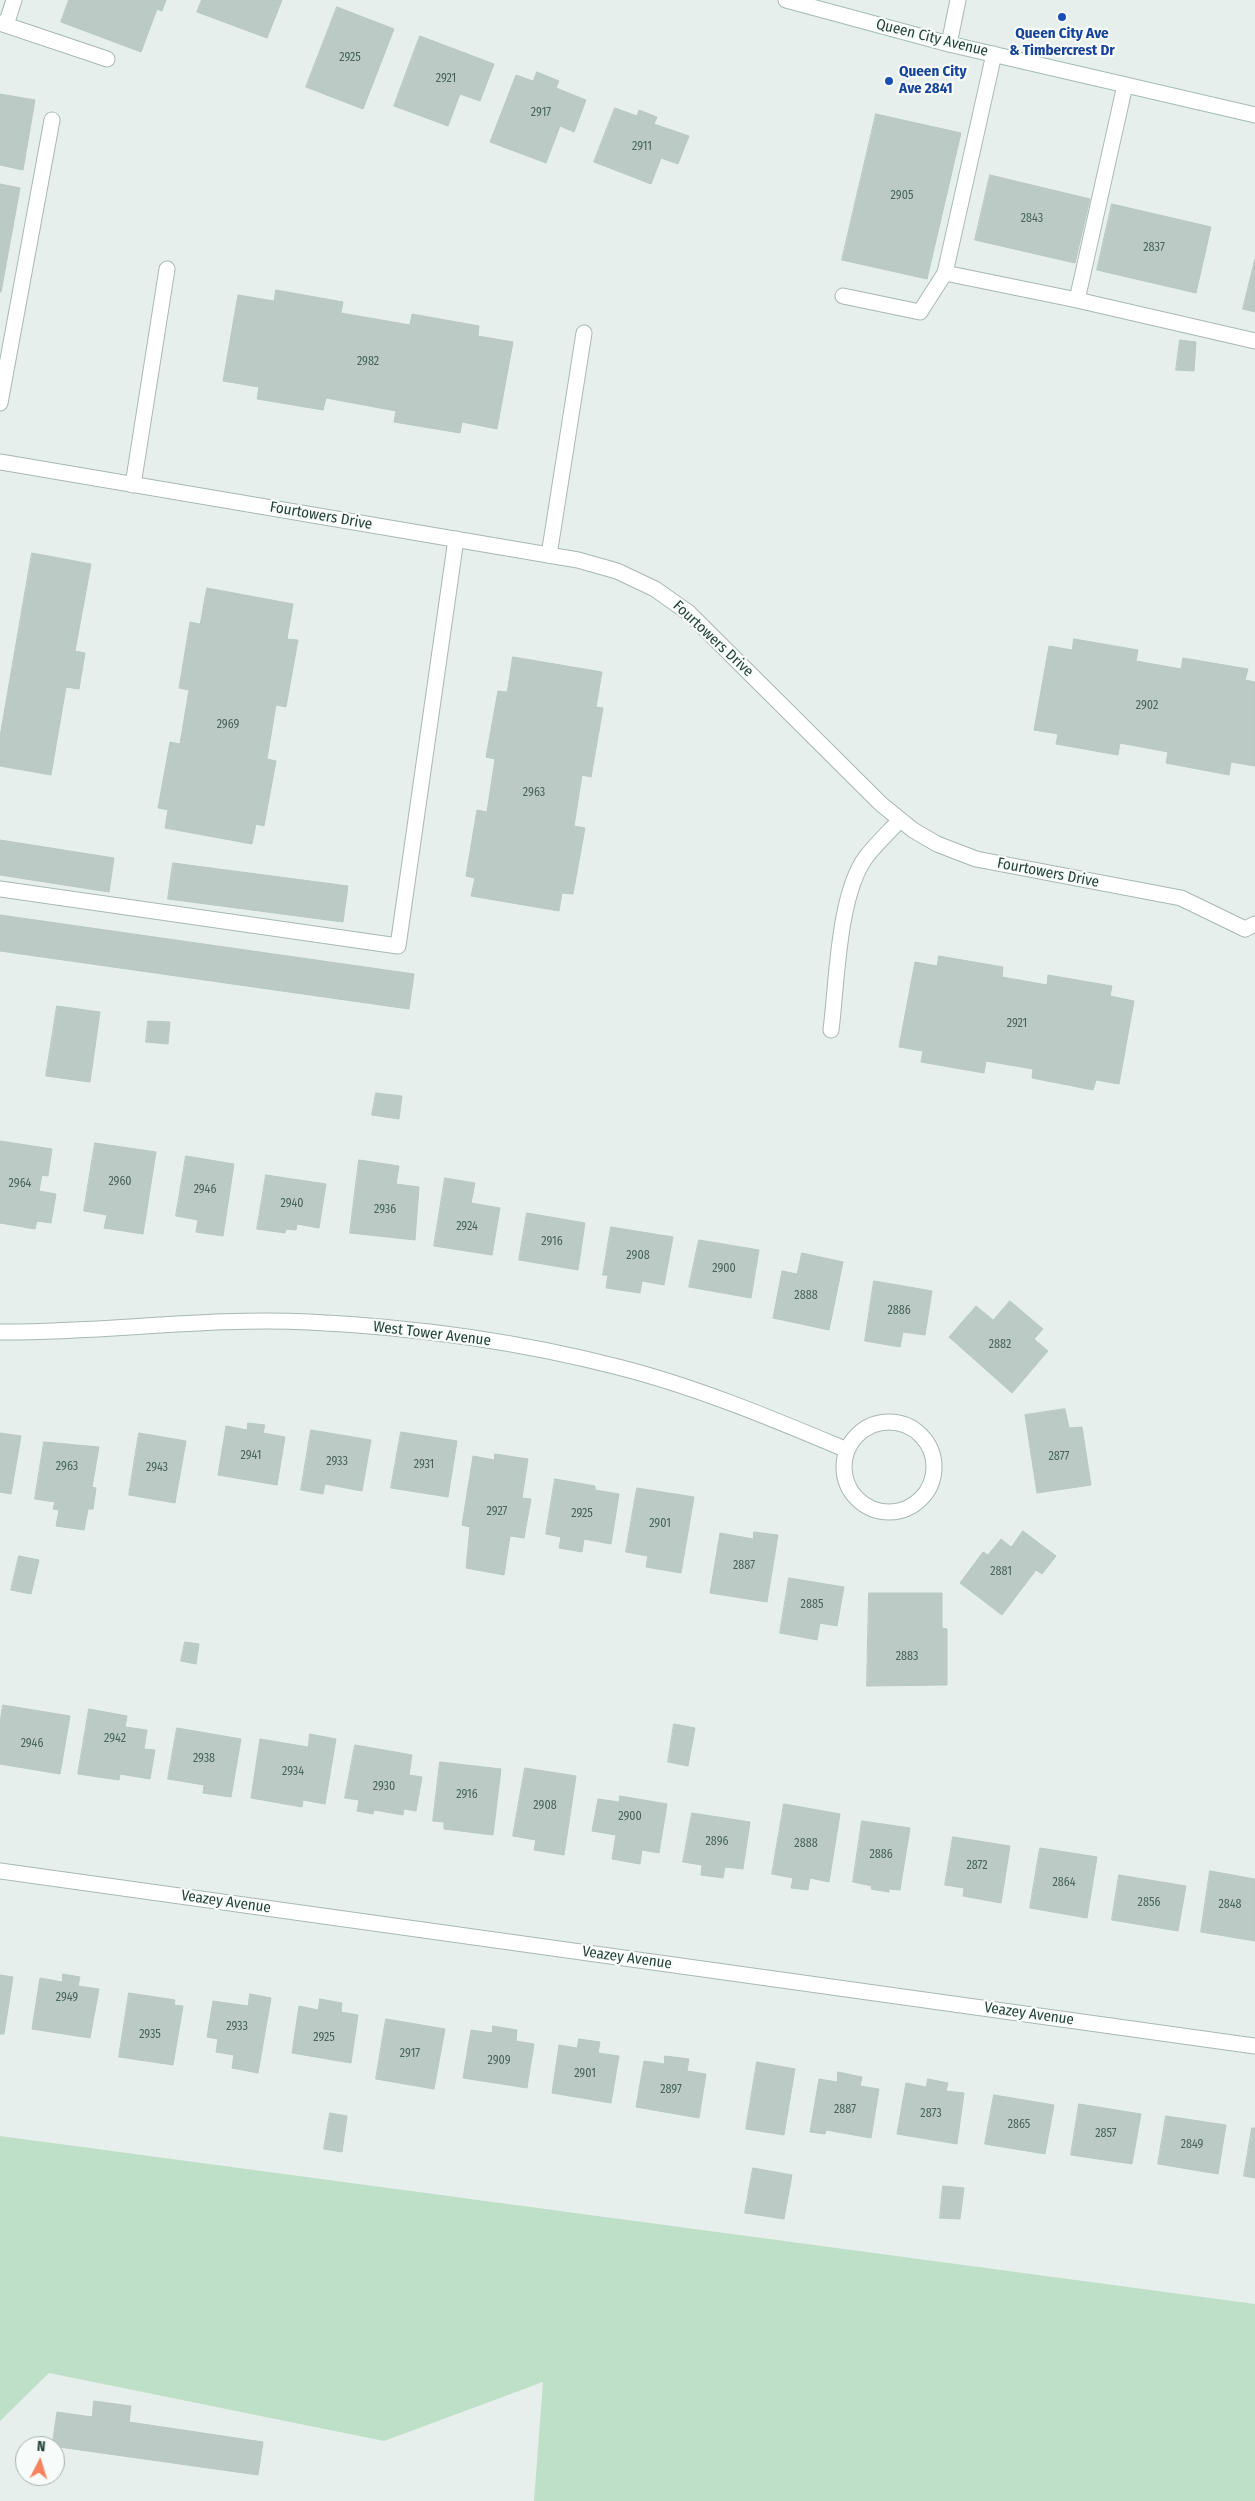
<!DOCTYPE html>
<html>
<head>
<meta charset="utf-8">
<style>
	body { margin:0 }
	#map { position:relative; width:1255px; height:2501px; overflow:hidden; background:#e6efeb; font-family:"Fira Sans Condensed",sans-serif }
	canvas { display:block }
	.north { position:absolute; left:15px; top:2436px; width:50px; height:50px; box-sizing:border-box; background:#f7fbf9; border:1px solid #a3b1ad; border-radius:50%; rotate:5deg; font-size:14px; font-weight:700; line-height:20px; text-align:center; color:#24423a }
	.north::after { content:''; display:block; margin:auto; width:18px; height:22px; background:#f4845f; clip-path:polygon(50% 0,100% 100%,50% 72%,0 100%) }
</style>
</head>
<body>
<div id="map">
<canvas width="1255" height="2501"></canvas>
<div class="north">N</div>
</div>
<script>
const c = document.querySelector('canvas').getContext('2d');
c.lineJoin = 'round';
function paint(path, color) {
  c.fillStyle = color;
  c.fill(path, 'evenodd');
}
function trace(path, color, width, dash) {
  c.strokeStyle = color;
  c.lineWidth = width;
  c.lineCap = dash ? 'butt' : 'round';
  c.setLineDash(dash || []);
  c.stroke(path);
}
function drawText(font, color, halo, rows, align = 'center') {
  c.font = font + ' "Fira Sans Condensed",sans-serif';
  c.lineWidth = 4.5;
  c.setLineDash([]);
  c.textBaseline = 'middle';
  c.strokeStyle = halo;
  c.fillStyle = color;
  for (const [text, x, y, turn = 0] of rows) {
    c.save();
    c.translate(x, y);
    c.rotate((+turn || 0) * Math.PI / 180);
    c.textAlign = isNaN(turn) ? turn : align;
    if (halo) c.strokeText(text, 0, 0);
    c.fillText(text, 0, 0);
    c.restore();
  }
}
const green = new Path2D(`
	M0 2136 1255 2304V2501H534L543 2382 384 2441 49 2373 0 2421Z`);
const building = new Path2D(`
	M69 0H166L162 11 157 9 141 52 61 22Z
	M202 0H282L267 38 197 12Z
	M337 7 394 29 363 109 306 87Z
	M420 36 494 64 480 101 460 94 448 126 394 106Z
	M537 72 559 81 556 88 586 100 574 132 560 126 546 163 490 142 516 75 533 81Z
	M0 94 35 100 23 170 0 165Z
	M615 108 637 116 639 110 657 117 654 124 689 136 678 164 661 158 651 184 594 162Z
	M876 114 961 133 927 279 842 260Z
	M990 175 1090 199 1075 263 975 240Z
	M0 184 20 188 1 292H0Z
	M1112 204 1211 227 1196 293 1097 270Z
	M1255 259V312L1243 309Z
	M276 290 343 302 341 313 410 325 412 314 479 326 478 336 513 342 497 429 462 422 460 433 394 422 396 411 326 398 323 410 257 399 259 387 223 381 238 295 274 301Z
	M1180 340 1196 342 1194 371 1176 370Z
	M32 553 91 564 75 651 85 653 79 689 66 687 51 775 0 766V737Z
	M207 588 293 604 287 639 298 640 286 707 276 705 267 759 276 761 264 826 256 824 252 844 165 828 168 810 158 808 170 742 180 744 189 690 179 688 190 622 200 624Z
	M1074 639 1138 650 1136 661 1181 669 1183 658 1248 669 1245 680 1255 682V766L1231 762 1229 775 1166 763 1168 752 1120 743 1118 755 1056 744 1058 734 1034 730 1049 646 1072 650Z
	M513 657 602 672 596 707 603 708 591 777 582 775 574 826 585 828 573 894 562 893 559 911 471 896 475 878 466 876 477 810 487 812 495 759 486 757 498 691 507 692Z
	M0 840 114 858 109 892 0 875Z
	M173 863 348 886 343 922 168 899Z
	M0 915 414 974 409 1009 0 951Z
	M939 956 1003 967 1002 977 1047 985 1048 975 1112 986 1110 996 1134 1001 1119 1084 1096 1080 1093 1090 1032 1078 1033 1069 986 1061 984 1073 921 1062 923 1051 899 1047 915 962 937 966Z
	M57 1006 100 1012 90 1082 46 1076Z
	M148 1021 170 1022 168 1044 146 1042Z
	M376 1093 402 1096 399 1119 372 1115Z
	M0 1141 52 1149 48 1176 42 1175 39 1191 56 1194 51 1223 37 1221 35 1229 0 1223Z
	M95 1143 156 1152 143 1234 104 1228 107 1215 84 1211Z
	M186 1156 234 1164 223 1236 196 1232 198 1220 176 1216Z
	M359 1160 399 1166 396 1184 419 1187 415 1240 350 1233Z
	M266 1175 326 1184 319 1228 297 1224 296 1230 286 1229 285 1233 257 1229Z
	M445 1178 475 1183 471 1203 500 1208 492 1255 434 1246Z
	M527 1213 585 1223 578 1270 519 1260Z
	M611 1227 673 1237 664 1285 642 1281 640 1293 606 1288 608 1275H603Z
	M699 1240 759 1250 751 1298 689 1287Z
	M802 1253 843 1262 829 1330 773 1318 782 1271 797 1274Z
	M874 1281 932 1291 925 1335 903 1332 900 1347 865 1341Z
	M1010 1301 1043 1329 1034 1339 1048 1351 1012 1393 949 1337 976 1306 993 1320Z
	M1065 1409 1069 1428 1082 1427 1091 1485 1037 1493 1025 1415Z
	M248 1423 265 1425 263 1433 285 1437 277 1485 218 1475 226 1426 247 1430Z
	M311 1430 371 1440 362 1491 325 1484 323 1494 301 1490Z
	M401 1432 457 1441 448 1497 391 1488Z
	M0 1433 21 1436 11 1494 0 1492Z
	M139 1433 186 1441 175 1503 129 1495Z
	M44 1442 99 1447 92 1487 96 1488 93 1509H88L84 1530 56 1526 59 1510 53 1509 55 1502 35 1499Z
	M495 1454 528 1459 522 1498 531 1499 524 1538 510 1536 504 1575 466 1568 470 1527 462 1525 473 1456 494 1460Z
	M555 1479 595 1486V1490L619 1494 611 1544 584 1539 582 1552 559 1548 561 1537 546 1534Z
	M637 1488 694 1497 681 1573 646 1567 648 1556 626 1552Z
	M1023 1531 1056 1556 1042 1574 1036 1570 1002 1615 960 1583 983 1552 988 1555 1001 1539 1011 1547Z
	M754 1532 778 1535 767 1602 710 1593 720 1533 753 1539Z
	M19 1556 39 1560 31 1594 11 1590Z
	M789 1578 844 1587 837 1626 820 1623 817 1640 780 1633Z
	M869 1593H942V1628L947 1629V1685L867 1686Z
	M185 1642 199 1644 196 1664 181 1661Z
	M3 1705 70 1716 60 1774 0 1764V1724Z
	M89 1709 127 1716 125 1727 147 1730 144 1749 155 1750 150 1779 120 1774 119 1780 78 1774Z
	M674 1724 695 1728 688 1766 668 1762Z
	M177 1728 241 1739 231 1797 203 1793 204 1785 168 1779Z
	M310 1734 336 1739 325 1804 303 1800 302 1807 251 1798 260 1739 308 1747Z
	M355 1745 412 1755 409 1775 422 1777 416 1811 404 1809 403 1815 374 1810 373 1814 357 1811 359 1800 345 1798Z
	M440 1762 501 1769 493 1835 444 1829V1822L433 1821Z
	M525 1768 576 1776 564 1855 534 1850 536 1840 513 1836Z
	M620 1796 667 1804 659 1853 642 1850 640 1864 612 1859 616 1835 592 1831 598 1799 619 1802Z
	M784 1804 840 1814 829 1882 810 1878 808 1890 791 1888 793 1878 772 1874Z
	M692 1813 750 1822 743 1869 725 1867 723 1878 701 1875 702 1865 683 1862Z
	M862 1821 910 1828 900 1890 889 1889V1892L871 1889 872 1886 853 1882Z
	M953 1837 1010 1846 1001 1903 963 1896 964 1888 945 1885Z
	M1040 1848 1097 1857 1087 1918 1030 1908Z
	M1210 1871 1255 1879V1941L1201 1932Z
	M1119 1875 1186 1886 1178 1931 1112 1920Z
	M63 1974 80 1977 78 1986 99 1989 90 2038 32 2029 40 1978 62 1982Z
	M0 1975 13 1977 4 2034H0Z
	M129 1993 175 2000 174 2005 183 2006 173 2065 119 2057Z
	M250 1994 271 1998 258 2073 232 2068 234 2055 216 2052 218 2039 207 2037 213 2001 248 2006Z
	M320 1999 342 2003 341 2012 358 2015 351 2063 292 2053 299 2006 318 2010Z
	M386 2019 445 2029 434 2089 376 2079Z
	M493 2026 517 2030 516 2041 534 2044 527 2088 463 2078 471 2030 492 2033Z
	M579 2039 600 2042 598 2053 619 2056 611 2103 552 2093 559 2045 577 2048Z
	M665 2056 689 2059 687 2071 706 2074 699 2118 636 2107 644 2061 664 2064Z
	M757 2062 795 2069 784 2135 746 2129Z
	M838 2072 862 2077 860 2086 879 2089 871 2138 826 2130 825 2134 810 2132 819 2079 837 2082Z
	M928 2079 948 2083 946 2091 964 2093 957 2144 897 2134 906 2083 926 2087Z
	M994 2095 1054 2105 1045 2154 985 2144Z
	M1079 2104 1141 2114 1132 2164 1071 2155Z
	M330 2113 347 2116 342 2152 324 2149Z
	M1166 2116 1226 2125 1218 2174 1158 2164Z
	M1252 2128H1255V2178L1244 2176Z
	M753 2168 792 2175 784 2219 745 2213Z
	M943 2186 964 2188 960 2219 940 2218Z
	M94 2401 131 2406 129 2422 263 2442 258 2475 52 2446 57 2412 92 2417Z`);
const service = new Path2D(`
	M0 23 107 59
	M6 25 14 0
	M994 54 945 273 1077 300
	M1125 85 1077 300 1255 341
	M843 296 920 312 945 273
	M0 403 52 120
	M133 485 167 269
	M549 555 584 333
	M0 889 398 946 456 539
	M1245 929 1255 924
	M831 1030C837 982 838 895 866 857 876 844 889 832 900 820`);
const minor = new Path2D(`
	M949 44 958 0
	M0 462 578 560 617 571 655 589 689 613 881 804 913 830 937 844 976 859 1181 898 1245 929
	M0 1332C103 1333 206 1317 309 1322 413 1327 517 1341 618 1367 697 1387 773 1419 847 1450
	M844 1467a45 45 0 1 1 90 0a45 45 0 1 1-90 0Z
	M0 1871 1255 2046`);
const secondary = new Path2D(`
	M786 0 949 44 1255 115`);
const markers = [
	[1062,17,5,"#1a4fb4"],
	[889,81,5,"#1a4fb4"]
];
const numberNames = [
	["2925",350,58],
	["2921",446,79],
	["2917",541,113],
	["2911",642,147],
	["2905",902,196],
	["2843",1032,219],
	["2837",1154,248],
	["2982",368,362],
	["2902",1147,706],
	["2969",228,725],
	["2963",534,793],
	["2921",1017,1024],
	["2960",120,1182],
	["2964",20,1184],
	["2946",205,1190],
	["2940",292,1204],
	["2936",385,1210],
	["2924",467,1227],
	["2916",552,1242],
	["2908",638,1256],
	["2900",724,1269],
	["2888",806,1296],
	["2886",899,1311],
	["2882",1000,1345],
	["2941",251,1456],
	["2877",1059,1457],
	["2933",337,1462],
	["2931",424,1465],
	["2963",67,1467],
	["2943",157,1468],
	["2927",497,1512],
	["2925",582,1514],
	["2901",660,1524],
	["2887",744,1566],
	["2881",1001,1572],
	["2885",812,1605],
	["2883",907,1657],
	["2942",115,1739],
	["2946",32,1744],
	["2938",204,1759],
	["2934",293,1772],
	["2930",384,1787],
	["2916",467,1795],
	["2908",545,1806],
	["2900",630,1817],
	["2896",717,1842],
	["2888",806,1844],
	["2886",881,1855],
	["2872",977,1866],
	["2864",1064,1883],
	["2856",1149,1903],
	["2848",1230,1905],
	["2949",67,1998],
	["2933",237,2027],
	["2935",150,2035],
	["2925",324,2038],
	["2917",410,2054],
	["2909",499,2061],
	["2901",585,2074],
	["2897",671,2090],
	["2887",845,2110],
	["2873",931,2114],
	["2865",1019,2125],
	["2857",1106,2134],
	["2849",1192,2145]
];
const transitNames = [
	["Queen City Ave",1062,34],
	["& Timbercrest Dr",1062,51],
	["Queen City",899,72,"left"],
	["Ave 2841",899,89,"left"]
];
const streetNames = [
	["Queen City Avenue",932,38,14],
	["Fourtowers Drive",321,516,10],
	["Fourtowers Drive",713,639,43],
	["Fourtowers Drive",1048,873,11],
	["West Tower Avenue",432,1334,7],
	["Veazey Avenue",226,1902,8],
	["Veazey Avenue",627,1958,8],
	["Veazey Avenue",1029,2014,8]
];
paint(green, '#bfe0c8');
paint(building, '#bbcac4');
trace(building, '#b8c9c2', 1);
trace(service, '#a8b8b2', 17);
trace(minor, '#a8b8b2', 17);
trace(secondary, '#a4bbb3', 17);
trace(service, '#fff', 15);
trace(minor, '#fff', 15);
trace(secondary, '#fff', 15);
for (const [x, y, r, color] of markers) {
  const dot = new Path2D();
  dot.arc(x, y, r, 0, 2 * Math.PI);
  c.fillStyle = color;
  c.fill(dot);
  trace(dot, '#f7fbf9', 2);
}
drawText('12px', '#4a645c', null, numberNames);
drawText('bold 15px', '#164399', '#f7fbf9', transitNames);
drawText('15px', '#24423a', '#f7fbf9', streetNames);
</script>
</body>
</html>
